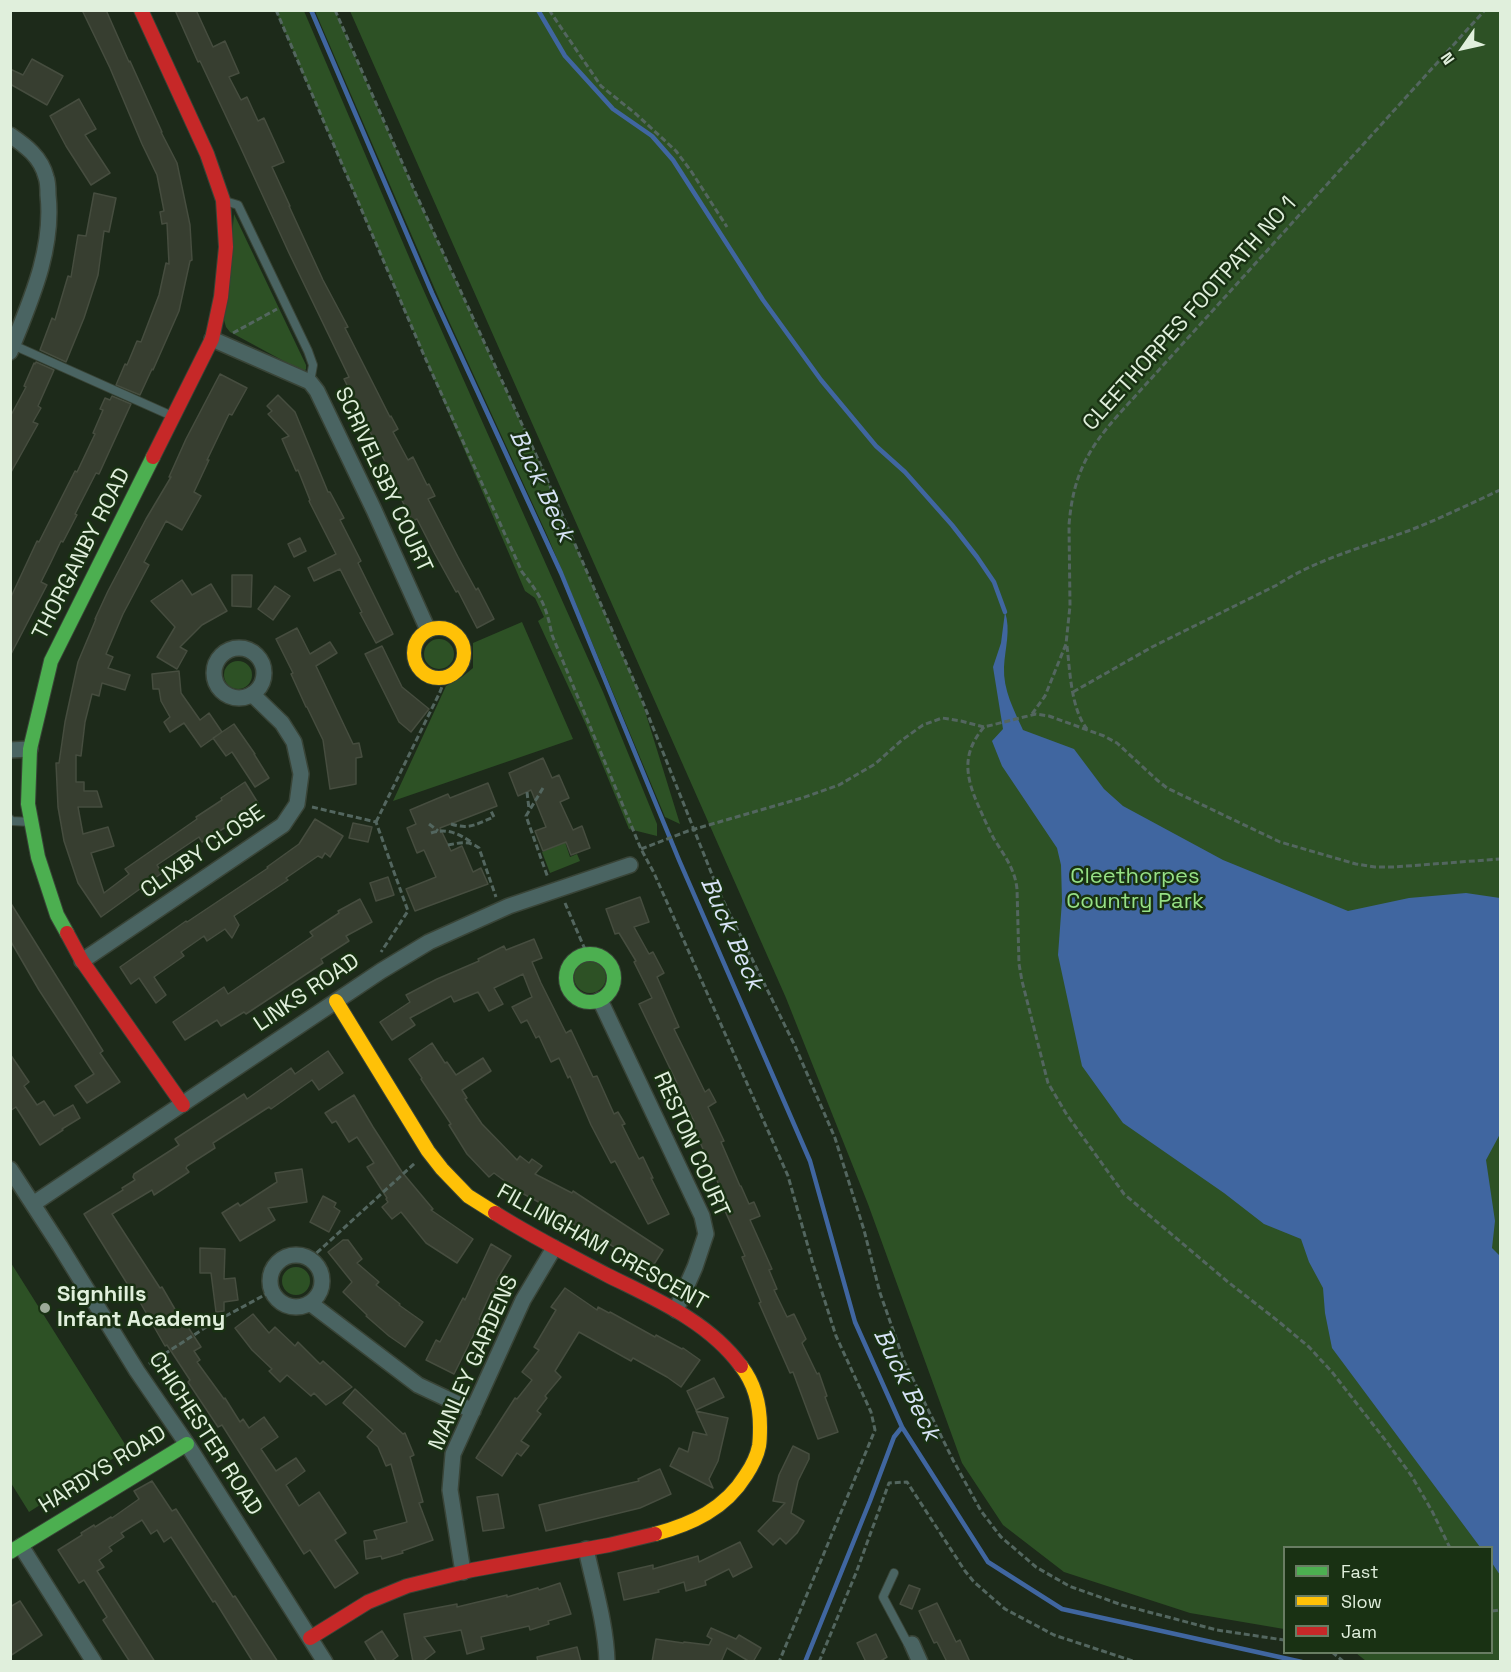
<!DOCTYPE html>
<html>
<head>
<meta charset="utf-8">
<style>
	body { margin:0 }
	#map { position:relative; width:1511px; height:1672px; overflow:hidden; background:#1d2a1a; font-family:"Space Grotesk",sans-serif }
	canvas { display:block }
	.frame { position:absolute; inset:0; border:12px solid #e0efdc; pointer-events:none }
	.legend { position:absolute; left:1283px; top:1546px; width:210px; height:108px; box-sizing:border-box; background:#193113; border:2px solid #697d63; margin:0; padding:8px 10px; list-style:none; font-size:18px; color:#e0efdc }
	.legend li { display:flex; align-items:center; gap:12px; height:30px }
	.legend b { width:30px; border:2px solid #697d63 }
	.north { position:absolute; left:1433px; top:18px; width:60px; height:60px; -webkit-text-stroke:4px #193113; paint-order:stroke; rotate:236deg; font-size:16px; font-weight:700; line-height:24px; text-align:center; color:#e0efdc }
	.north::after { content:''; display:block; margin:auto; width:21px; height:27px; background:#e0efdc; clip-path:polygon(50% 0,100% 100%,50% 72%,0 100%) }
</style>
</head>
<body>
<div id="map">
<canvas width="1511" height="1672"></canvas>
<div class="frame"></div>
<ul class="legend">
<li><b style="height:8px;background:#4caf50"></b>Fast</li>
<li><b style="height:8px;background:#ffc107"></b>Slow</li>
<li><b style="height:8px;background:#c62828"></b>Jam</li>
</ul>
<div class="north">N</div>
</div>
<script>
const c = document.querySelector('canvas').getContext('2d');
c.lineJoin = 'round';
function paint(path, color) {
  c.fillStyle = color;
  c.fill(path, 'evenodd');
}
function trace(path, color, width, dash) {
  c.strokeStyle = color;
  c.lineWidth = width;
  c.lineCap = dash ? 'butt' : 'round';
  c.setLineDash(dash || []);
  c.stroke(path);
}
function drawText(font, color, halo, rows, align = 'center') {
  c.font = font + ' "Space Grotesk",sans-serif';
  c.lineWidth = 5;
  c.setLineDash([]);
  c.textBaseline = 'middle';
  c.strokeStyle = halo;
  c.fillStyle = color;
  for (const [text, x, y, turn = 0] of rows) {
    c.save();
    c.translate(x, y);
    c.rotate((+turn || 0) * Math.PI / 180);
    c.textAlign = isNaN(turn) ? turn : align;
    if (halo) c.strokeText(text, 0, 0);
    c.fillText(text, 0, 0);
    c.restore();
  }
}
const green = new Path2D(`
	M276 11H304L415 271 603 692 657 824V836L629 829 586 725 538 621 544 617 535 598 525 591Z
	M315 11H335L416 194 543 470 640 695 680 824 665 817 547 535 443 308Z
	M350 11H1500V1661H1366L1356 1653 1492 1652V1548H1284V1629L1190 1613 1064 1572 1003 1525 962 1463 868 1204 786 998Z
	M234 214 306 365V369L304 372 230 332 226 327 224 320Z
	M522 622 573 739 393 801 446 686 462 677 473 668V643Z
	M424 654a15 15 0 1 1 30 0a15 15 0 1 1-30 0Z
	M224 675a14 14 0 1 1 28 0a14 14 0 1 1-28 0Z
	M565 842 570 857 577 854 580 861 550 873 542 852Z
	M574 977a16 16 0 1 1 32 0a16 16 0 1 1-32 0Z
	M11 1263 128 1449 29 1512 11 1483Z
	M282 1281a14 14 0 1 1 28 0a14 14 0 1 1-28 0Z`);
const water = new Path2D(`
	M1005 612C1011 630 1005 648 1004 667 1003 690 1014 710 1023 730L1074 749 1104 789 1123 806 1223 860 1348 911 1409 898 1466 893 1500 898V1134L1486 1160 1495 1221 1492 1248 1500 1256V1575L1492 1563V1548L1480 1547 1332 1348 1325 1313 1323 1288 1309 1262 1301 1239 1264 1224 1224 1193 1123 1123 1082 1066 1058 955 1062 901 1061 865 1057 848 1002 766 992 741 1003 729 993 667 1001 643Z`);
const stream = new Path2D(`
	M311 10 432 293 561 573 679 860 810 1161 855 1322 902 1427 988 1562 1062 1609 1302 1662
	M538 10 565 56 613 109 652 136 673 160 763 300 821 380 876 446 905 472 952 525 977 557 994 582 1005 612
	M805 1662 870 1501 894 1437 902 1427`);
const building = new Path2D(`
	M82 10H106L129 62 130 61 162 132H161L177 163 190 225 192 260 190 261 179 311 153 370 152 369 140 395 116 385 125 364 127 365 137 341 141 342 159 295 166 263 169 264 167 223 162 224 160 212 164 211 157 175 142 144 110 68Z
	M175 10H196L213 47 225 41 239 73 229 77 241 100 247 97 258 121 264 118 284 162 272 167 290 206H289L323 280 348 327 345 328 390 417 391 416 398 429 393 432 408 460 413 457 427 485 429 484 435 496 428 499 458 557 476 590 478 588 494 619 477 628 458 591 456 592 435 554 417 519 412 521 395 486H397L344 379 349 377 289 253 239 144 200 61 198 62Z
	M32 59 63 76 47 105 10 84V69L23 75Z
	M79 99 96 129 85 135 110 173 91 185 66 146 50 116Z
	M94 193 116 198 109 232 104 231 98 275 84 318 66 362 40 350 52 318 55 320 68 276 71 277 78 235 86 236Z
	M36 362 54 370 38 406 41 408 33 422 38 424 10 474V417L26 387 24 386 34 363 35 364Z
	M220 374 247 388 232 415 229 414 207 460H209L194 492 201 496 182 530 166 521 144 562 149 565 123 614 106 654 113 657 108 668 130 675 125 690 102 683 99 696 92 694 85 722 81 756 76 755V782H84V791H97L102 807H78L83 834 108 827 114 846 91 853 104 893 129 874 125 869 197 819 196 817 222 800 221 798 245 782 258 803 225 824 226 827 202 842 199 837 157 865 162 873 101 917 78 883 64 841 58 807 56 763H59L65 722 78 662 96 619H95L108 591 146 519 171 477H169L186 439Z
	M278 395 295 412 328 492H330L344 518 340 520 361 561 358 563 393 634 376 643 360 613 362 612 340 569 314 581 308 568 336 554 309 501 310 500 298 470 296 471 282 439 289 436 268 414 272 411 267 406Z
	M112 396 131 404 99 474 96 473 75 514 77 515 63 542 61 541 51 562 41 582 47 585 10 656V599L37 541 39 542 75 471 77 472 95 434 93 433 103 410 100 409 105 398 110 400Z
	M300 538 306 551 294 557 288 544Z
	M232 575H252L251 607 232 606Z
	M182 580 192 595 211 584 227 611 202 625 180 647 187 651 177 669 157 657 175 627 151 601Z
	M275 586 290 596 273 620 258 609Z
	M297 628 310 654 330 642 337 653 316 666 353 744 359 743 362 757 356 758V784L330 789 323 740 307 707H306L291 674 293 673 276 639Z
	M382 646 402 687 429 709 411 732 399 722 365 654Z
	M179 671 181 693 200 720 209 713 222 732 201 747 184 723 170 732 164 722 170 717 161 701 159 689H153L152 674Z
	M234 724 255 754H254L269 778 255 787 232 752 226 756 213 738Z
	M543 758 552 778 559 775 569 798 560 802 573 830 582 826 590 848 571 855 566 842 543 851 535 831 546 827 531 790 518 796 509 773Z
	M488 783 497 806 440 828 451 851 462 846 473 872 481 868 488 884 415 911 406 889 436 877 424 850 417 853 407 828 416 824 410 810 448 794 450 798Z
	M315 819 343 836 330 857 325 853 322 858 318 856 286 878 288 880 234 916 239 925 232 938 225 929 207 941 204 936 181 952 184 956 154 977 166 995 156 1003 139 978 131 984 120 967 186 921 187 922 268 868 267 867 299 844Z
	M353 823 372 827 368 842 349 838Z
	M388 877 394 895 376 901 370 883Z
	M640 897 649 922 634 927 649 954 653 952 664 973 657 977 679 1027 674 1029 705 1092 709 1089 716 1102 708 1107 724 1141 721 1142 740 1186H741L749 1204 754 1202 760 1216 750 1220 772 1269 769 1270 777 1289 774 1290 787 1317 794 1314 806 1339 802 1343 817 1374 819 1373 827 1396 825 1397 838 1432 818 1439 793 1372 790 1373 759 1303 761 1302 742 1257 745 1256 718 1195 723 1194 691 1122 694 1121 675 1084 677 1083 639 1004 652 998 634 962 636 961 619 933 615 934 606 909Z
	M360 899 372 922 346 936 349 941 321 959 323 963 246 1014 244 1012 221 1026 217 1020 185 1040 173 1022 224 987 228 994 313 936 310 932 339 913 338 911Z
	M10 902 103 1051 100 1053 120 1082 87 1103 75 1086 94 1074 39 990 10 940Z
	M534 939 542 958 532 962 541 983 566 1033 571 1030 593 1077 597 1076 614 1114 618 1112 625 1124 622 1125 639 1159 643 1157 653 1178H651L669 1214 648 1224 615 1161 611 1163 591 1125 570 1076 568 1078 559 1058 551 1062 539 1036 536 1038 527 1020 521 1023 512 1007 532 997 523 974 494 988 503 1004 489 1011 478 992 454 1002 451 996 410 1018 415 1025 392 1040 380 1022 410 1002 406 995 437 979 479 961 478 959 504 946 506 950Z
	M432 1043 445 1063 447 1062 456 1075 483 1058 491 1071 462 1090 467 1098 465 1099 482 1124 517 1160 520 1156 529 1163 532 1159 542 1166 535 1174 572 1193 573 1191 663 1250 651 1269 579 1226V1227L542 1208 544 1205 518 1191 494 1173 489 1177 467 1154 449 1125 451 1124 421 1079 422 1078 409 1059Z
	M328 1051 343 1073 319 1090 312 1080 271 1109 269 1107 213 1143 215 1148 187 1166 186 1168 189 1172 154 1195 152 1190 112 1214 160 1288 162 1287 176 1311 177 1310 201 1347 194 1351 200 1360 197 1362 224 1399 225 1398 240 1422 243 1419 249 1428 264 1417 278 1437 261 1449 276 1471 296 1458 305 1471 286 1485 299 1506 319 1492 346 1533 335 1540 358 1573 335 1588 310 1550 304 1554 222 1425 218 1427 188 1382 190 1380 167 1345 165 1346 137 1297 136 1298 84 1214 123 1190 122 1188 135 1180 133 1177 134 1174 179 1145 175 1139 244 1094 247 1099 291 1068 295 1074Z
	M10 1054 29 1082 24 1086 37 1105 44 1101 54 1116 73 1105 80 1118 62 1129 63 1130 40 1145 16 1107 10 1111Z
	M354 1095 373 1127 402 1172 433 1209 431 1210 473 1239 457 1263 426 1243 401 1212 392 1219 382 1207 388 1202 386 1199 387 1198 367 1167 374 1163 357 1137 349 1142 336 1121 332 1123 325 1113Z
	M302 1169 307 1202 268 1208 275 1220 240 1241 222 1213 238 1203 240 1206 277 1182 275 1173Z
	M323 1196 336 1203 334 1207 340 1211 329 1232 310 1222Z
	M343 1240H348L362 1259 357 1263 379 1282 376 1285 400 1304 399 1305 423 1322 405 1347 389 1336 366 1316 367 1315 343 1292 352 1282 328 1252Z
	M491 1244 511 1256 496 1281 499 1282 493 1293 491 1292 479 1319 481 1320 454 1374 426 1360 436 1340 440 1342 463 1298 465 1300Z
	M200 1248 225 1249 224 1279 235 1278 238 1300 224 1302V1311L216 1312 211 1273H200Z
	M565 1288 597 1310 598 1307 609 1313 610 1312 655 1337 656 1335 682 1349 683 1348 700 1360 681 1387 667 1377 633 1358 631 1361 579 1332 555 1371 561 1377 545 1396 547 1398 537 1411 541 1414 521 1441 529 1446 521 1456 517 1453 502 1476 476 1458 515 1398 517 1399 532 1380 522 1372 539 1350 534 1347 556 1310 551 1307Z
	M253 1314 269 1333 275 1327 295 1346 298 1342 320 1364 323 1361 352 1387 326 1405 314 1393 311 1396 287 1375 280 1382 269 1371 272 1369 252 1350 235 1328Z
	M714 1378 724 1397 696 1410 687 1391Z
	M355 1389 403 1434 405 1433 414 1455 410 1457 423 1502 419 1503 433 1540 402 1551 403 1553 382 1559 381 1556 366 1559 364 1541 377 1539 374 1531 407 1522 391 1464 386 1466 378 1447 367 1437 373 1430 343 1403Z
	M696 1411 728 1418 718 1461 709 1479 713 1488 670 1466 679 1448 688 1452 693 1432 707 1435Z
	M793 1446 809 1454V1459L798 1481 791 1513 804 1521 797 1533 786 1544 780 1538 773 1545 758 1531 785 1503 773 1501 779 1475Z
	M660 1469 671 1494 640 1508 546 1531 539 1505 639 1481 638 1479Z
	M152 1481 172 1511 176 1509 233 1597 235 1596 278 1662H253L215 1601 213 1602 171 1537 164 1542 157 1530 151 1534 142 1520 121 1533 124 1537 109 1547 112 1551 99 1560 104 1567 97 1571 155 1662H130L103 1620 107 1617 84 1580 79 1583 58 1550 82 1535 81 1533 94 1525 95 1527 111 1517 112 1518 139 1499 134 1491Z
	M498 1494 504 1528 483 1531 477 1497Z
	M740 1542 752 1567 733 1577 729 1569 705 1581 706 1585 686 1591 684 1582 658 1590 659 1592 624 1600 618 1573 653 1565V1569L698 1556 699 1562Z
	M560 1583 571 1614 548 1621 549 1624 530 1630 529 1626 481 1637 484 1649 467 1654 461 1630 424 1637 435 1652 422 1662H413L404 1614 457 1604V1607L507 1595V1597L538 1588 539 1590Z
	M909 1585 920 1589 912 1609 900 1604Z
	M20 1601 42 1635 10 1656V1607Z
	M937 1603 956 1642 960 1640 970 1662H947L937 1642 934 1643 919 1611Z
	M711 1628 736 1639 739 1635 761 1648 753 1662H750L727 1648 721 1662H652L656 1639 683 1643 684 1642 709 1645 712 1639 707 1636Z
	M382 1631 398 1656 390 1662H377L365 1642Z
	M876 1634 887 1657 879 1662H866L857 1643Z
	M577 1647 581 1662H538L537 1657Z`);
const path = new Path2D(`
	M276 10 423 353 522 572C541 596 546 605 552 635L641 849 654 873 788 1176 813 1264 836 1336 871 1412 875 1430 779 1662
	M335 10 416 194 543 470 640 695 719 892 795 1046 835 1138 864 1230 880 1293 904 1361 953 1460 981 1511 1001 1537 1036 1567 1069 1586 1122 1605 1217 1630 1284 1640
	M549 10 601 86 636 114 676 151 691 171 727 227
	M233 333 277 309
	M1067 646C1070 671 1071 709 1087 729
	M1073 692 1152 647 1277 585C1317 559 1364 547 1408 531 1439 519 1470 504 1500 490
	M1032 714 1045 696 1066 644 1070 606 1069 525C1073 476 1087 450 1119 414L1485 10
	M984 727C962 753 965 775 978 805 983 816 988 828 994 839 1004 855 1015 869 1017 889L1019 964 1022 981 1048 1083 1067 1115 1124 1194 1228 1282 1278 1321 1309 1347 1332 1372 1386 1441 1411 1475 1432 1511 1450 1548
	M543 788 526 816 548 878
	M527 792 529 809
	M312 807 376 822 408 911 381 952
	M376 822 440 692 446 676
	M429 824 438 831
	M451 824C470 830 476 824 494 817L490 809
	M431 833C446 828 458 833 471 842
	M448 845C459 843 469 840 479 848L496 897
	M641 849 688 831 802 798 839 785 875 764 902 740 923 725 942 718 961 721 984 727 1036 714 1049 716 1104 736 1117 743 1157 780 1167 788 1280 842 1356 864 1375 867H1394L1500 859
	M565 903 587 954
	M310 1259 415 1163
	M149 1364 211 1324 272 1291
	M1492 1611 1500 1610
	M1332 1652 1344 1662
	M819 1662 856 1573 889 1483 907 1482 965 1571 974 1582 1005 1609 1054 1635 1136 1662`);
const lane = new Path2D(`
	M225 201 238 205 308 351 313 365 310 382
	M13 345 172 416
	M10 819 12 821 30 822
	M894 1573 883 1597 908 1644H912`);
const street = new Path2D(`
	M10 135C26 146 41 157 46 177 48 182 48 189 48 195 54 250 30 302 10 352
	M212 339 310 382 317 391 374 510 428 630
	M214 673a25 25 0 1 1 50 0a25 25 0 1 1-50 0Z
	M10 750 30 749
	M82 961 283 825 297 804 301 774 294 742 282 723 252 694
	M600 1000 702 1216 706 1234 695 1267 676 1310
	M10 1169 60 1246 137 1371 187 1444 325 1662
	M33 1204 381 971 429 942 509 906 630 865
	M270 1281a26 26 0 1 1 52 0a26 26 0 1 1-52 0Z
	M310 1303 418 1385 473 1411
	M21 1546 94 1662
	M586 1549C594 1586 606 1624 607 1662
	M463 1572 450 1490 453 1454 523 1300 554 1248
	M912 1644 920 1662`);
const fast = new Path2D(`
	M67 933 57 915 38 857 28 804 30 749 51 661 153 457
	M566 978a24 24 0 1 1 48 0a24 24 0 1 1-48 0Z
	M10 1552 187 1444`);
const slow = new Path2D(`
	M414 653a25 25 0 1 1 50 0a25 25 0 1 1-50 0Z
	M336 1001 428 1151 442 1169 468 1196 495 1213
	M655 1534C692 1524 725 1509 746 1475 752 1466 757 1456 759 1446 760 1440 760 1433 760 1427 760 1405 755 1384 741 1366`);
const jam = new Path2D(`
	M141 10 207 154 223 200 226 247 221 297 212 339 153 457
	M67 933 82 961 183 1105
	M495 1213C531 1236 569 1255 607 1275 655 1299 708 1321 741 1366
	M310 1638 368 1602 407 1586 472 1570 609 1545 655 1534`);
const markers = [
	[45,1308,6,"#9caa98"]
];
const streetNames = [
	["CLEETHORPES FOOTPATH NO 1",1190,314,-48],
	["SCRIVELSBY COURT",383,480,65],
	["THORGANBY ROAD",82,554,-63],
	["CLIXBY CLOSE",203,852,-35],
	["LINKS ROAD",307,993,-34],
	["RESTON COURT",691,1145,66],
	["FILLINGHAM CRESCENT",602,1248,29],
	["MANLEY GARDENS",474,1363,-66],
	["CHICHESTER ROAD",205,1434,57],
	["HARDYS ROAD",103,1470,-32]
];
const parkNames = [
	["Cleethorpes",1135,877],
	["Country Park",1135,902]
];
const poiNames = [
	["Signhills",57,1295],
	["Infant Academy",57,1320]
];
const waterNames = [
	["Buck Beck",541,486,65],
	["Buck Beck",731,934,66],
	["Buck Beck",906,1385,64]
];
paint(green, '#2d5125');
paint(water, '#4066a0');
trace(stream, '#4066a0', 4.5);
paint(building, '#373e30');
trace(building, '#464d3f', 1.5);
trace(lane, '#394437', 10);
trace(street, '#394437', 18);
trace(fast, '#394437', 16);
trace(slow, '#394437', 16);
trace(jam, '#394437', 16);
trace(path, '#53665f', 3, [6, 3]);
trace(lane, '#4a6462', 8);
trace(street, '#4a6462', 15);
trace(fast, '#4caf50', 14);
trace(slow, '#ffc107', 14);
trace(jam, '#c62828', 14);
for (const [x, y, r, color] of markers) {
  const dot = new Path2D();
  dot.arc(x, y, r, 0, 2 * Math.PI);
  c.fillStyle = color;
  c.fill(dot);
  trace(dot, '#193113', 2);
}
drawText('22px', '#e0efdc', '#193113', streetNames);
drawText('22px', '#96e085', '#193113', parkNames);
drawText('bold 22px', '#e0efdc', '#193113', poiNames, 'left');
drawText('italic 24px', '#d7e3f5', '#193113', waterNames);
</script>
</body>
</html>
